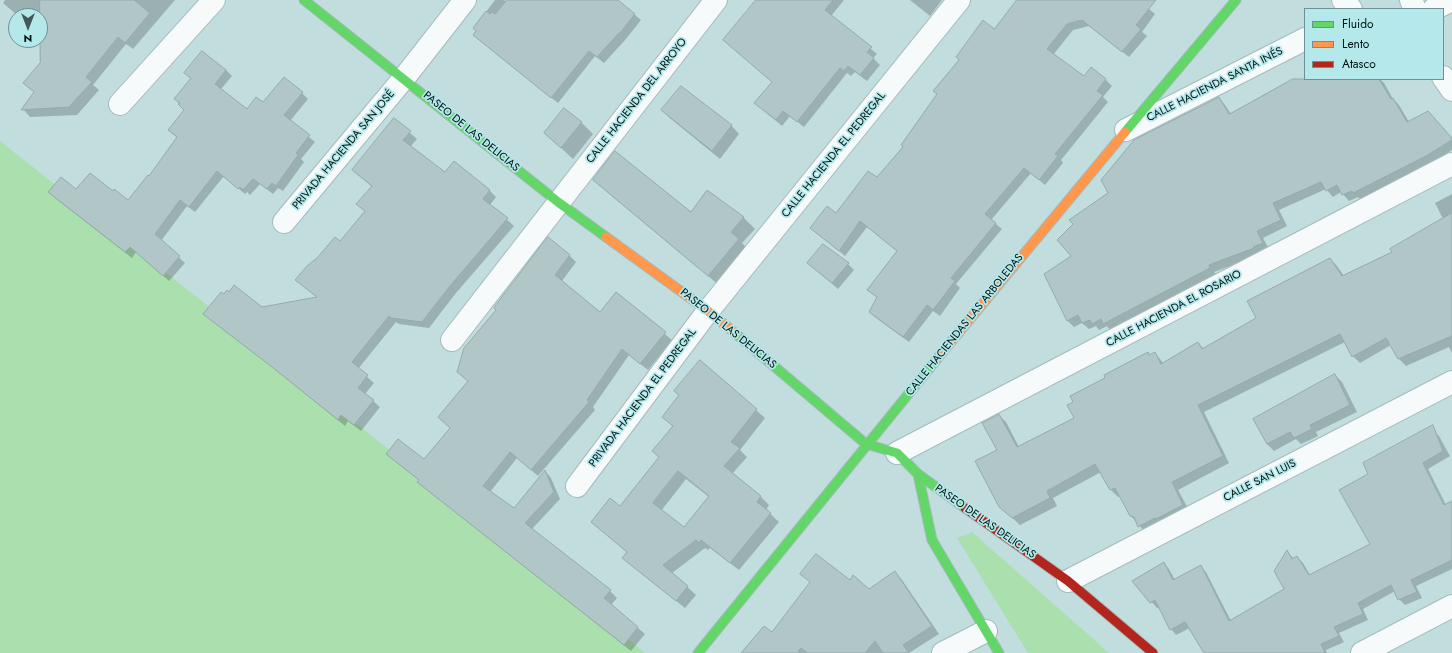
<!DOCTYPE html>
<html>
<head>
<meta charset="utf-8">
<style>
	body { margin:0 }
	#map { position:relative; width:1452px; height:653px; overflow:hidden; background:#c1ddde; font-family:Jost,sans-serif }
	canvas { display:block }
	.legend { position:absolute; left:1304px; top:8px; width:140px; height:72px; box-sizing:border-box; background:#b4e8eb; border:1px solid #6c9294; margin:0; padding:5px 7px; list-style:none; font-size:12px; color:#001112 }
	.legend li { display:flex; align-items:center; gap:8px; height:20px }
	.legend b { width:20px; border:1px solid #6c9294 }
	.north { position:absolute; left:8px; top:8px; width:40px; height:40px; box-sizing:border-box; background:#b4e8eb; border:1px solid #6c9294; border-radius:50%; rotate:180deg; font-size:11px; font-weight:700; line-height:16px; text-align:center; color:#001112 }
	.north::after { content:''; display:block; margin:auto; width:14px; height:18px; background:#445859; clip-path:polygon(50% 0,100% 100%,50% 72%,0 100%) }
</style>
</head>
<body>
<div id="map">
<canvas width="1452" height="653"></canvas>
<ul class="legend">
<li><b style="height:5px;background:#63d668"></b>Fluido</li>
<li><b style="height:5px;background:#ff974d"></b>Lento</li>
<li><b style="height:5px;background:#b3261e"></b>Atasco</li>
</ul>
<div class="north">N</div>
</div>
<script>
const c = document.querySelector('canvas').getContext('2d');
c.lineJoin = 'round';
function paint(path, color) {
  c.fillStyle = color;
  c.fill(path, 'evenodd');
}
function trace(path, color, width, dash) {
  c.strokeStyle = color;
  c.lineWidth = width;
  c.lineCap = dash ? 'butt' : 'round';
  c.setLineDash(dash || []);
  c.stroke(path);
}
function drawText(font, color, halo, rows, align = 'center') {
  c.font = font + ' Jost,sans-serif';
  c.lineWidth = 3.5;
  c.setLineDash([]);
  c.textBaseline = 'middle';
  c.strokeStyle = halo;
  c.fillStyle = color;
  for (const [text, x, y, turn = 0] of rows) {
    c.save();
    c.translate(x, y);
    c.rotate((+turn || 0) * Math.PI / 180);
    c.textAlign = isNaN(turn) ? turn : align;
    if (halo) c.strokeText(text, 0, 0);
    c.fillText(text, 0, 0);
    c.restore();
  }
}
const green = new Path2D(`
	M0 141 644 652V653H0Z
	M972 532 1109 653H1028L957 538Z`);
const shadow = new Path2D(`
	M5 0H175L133 49 126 44 93 85 99 90 77 115 30 117 23 109 35 93 24 83 55 47 40 35V16H18L3 3Z
	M495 0H504L507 2 509 0H617L641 20 626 39 604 63 595 56 558 103 474 35 478 31 474 28Z
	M757 0H844L831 16 877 54 873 58 880 65 867 81 855 72 851 76 847 73 804 127 790 116 782 126 762 109 773 82Z
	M910 0H942L930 16Z
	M1019 0H1146L1143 4 1155 14 1142 32 1147 36 1129 57 1089 26 1073 30 1053 55 1084 77 1091 69 1106 80 1112 86 1103 97 1108 102 1061 160 1063 163 1045 185 1031 173 991 220 1002 229 956 284 960 288 940 316 933 311 909 342 876 318 870 312 878 298 868 289 898 251 867 227 845 256 811 228 836 215 877 179Z
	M226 70 232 76 221 89 247 110 264 103 302 93 308 99 290 121 315 142 301 159 304 162 283 191 278 188 273 194 260 184 250 195 247 192 245 194 224 176 195 212 187 206 161 241 185 263 169 281 136 252 132 258 55 198 76 191 113 192 129 202 149 178 178 138 169 130 185 110 175 99 192 79 185 73Z
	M1314 79H1380L1384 83 1393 99 1399 105 1409 122 1452 138V150L1433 162 1360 199 1358 197 1349 201 1341 192 1333 197 1326 189 1279 210 1287 226 1263 238 1269 249 1260 255 1214 272 1216 274 1110 330 1107 326 1099 330 1096 326 1089 329 1082 323 1074 327 1067 320 1073 256 1109 194 1219 98 1225 105 1231 114Z
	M662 110 731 125 739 134 720 159 671 119Z
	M395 120 417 139 410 147 445 173 454 163 490 191 496 197 490 205 514 226 456 293 429 328 399 324 396 322 358 369 374 383 365 394 380 407 361 431 348 421 345 426 280 373 261 308 318 298 296 280 340 242 366 212 358 204 372 187 353 170Z
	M581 122 593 134 573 159 545 133Z
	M594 179 691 213 708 191 744 218 755 229 742 243 750 251 720 286 605 190Z
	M1452 194V353L1449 347 1406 366 1398 358 1391 345 1360 363 1353 356 1345 342 1204 412 1229 463 1178 490 1190 512 1146 533 1131 516 1120 495 1118 497 1111 490 1101 472 1053 498 1057 506 1020 525 1008 514 999 450V415L1006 422 1019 447 1075 419 1107 378 1148 354 1150 356 1155 353 1164 364 1198 343 1204 349 1258 319 1248 301 1276 286 1330 259 1337 266 1344 276 1393 252 1443 219 1435 203Z
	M569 255 576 262 562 281 600 313 617 294 672 340 648 370 629 355 593 407 595 410 538 476 517 458 490 492 515 509 545 471 551 478 560 499 531 530 610 591 617 598 611 605 645 634 631 651 425 488 420 480 394 460 424 461 451 429 469 382 458 372Z
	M808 263 848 264 854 270 838 289Z
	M700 362 765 418 740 450 747 457 732 474 761 497 769 505 766 510 779 522 739 570 710 548 708 550 705 548 672 573 696 595 685 608 632 566 623 558 628 552 593 522 620 507 660 457 673 427 664 417 680 396ZM686 479 709 497 684 529 661 511Z
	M1335 375 1342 382 1357 412 1316 432 1318 436 1301 444 1296 439 1274 451 1267 444 1254 420Z
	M1433 430 1439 436 1450 456 1428 469 1446 505 1452 502V569L1416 586 1422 598 1405 605 1399 599 1395 591 1363 609 1368 620 1339 633 1344 642 1326 650 1327 653H1221L1190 628 1176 635 1171 629 1160 607 1157 608 1133 581 1164 563 1169 569 1175 580 1200 566 1206 572 1231 621 1285 589 1287 551 1294 559 1297 557 1303 563 1310 575 1372 544 1370 474Z
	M895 573 902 580 939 634 909 653H744L850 581 869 590Z`);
const building = new Path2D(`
	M40 0H134L150 13 125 43 118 37 86 77 92 82 69 107 21 110 34 92 23 83 40 63Z
	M507 0H618L635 14 620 33H619L597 57 589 51 551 98 473 35 476 31 473 28 486 11 490 14 492 12 495 14Z
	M756 0H833L825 10 872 47 867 52 874 58 860 75 848 66 844 71 840 68 797 122 783 111 776 120 754 103 772 82 723 40Z
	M1017 0H1156L1136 25 1141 29 1122 52 1082 20 1067 24 1047 49 1084 76 1091 67 1106 79 1097 91 1103 95 1055 154 1058 156 1039 180 1024 168 985 214 996 223 951 278 955 281 933 310 927 305 903 337 869 312 877 297 867 290 897 251 860 221 839 251 810 228 827 206 836 213 868 171 877 177 903 147 901 145 937 94 933 91 959 60 956 57 983 20 994 29Z
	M202 51 226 70 215 84 247 109 256 97 263 102 284 77 303 92 284 115 310 135 296 153 298 155 276 186 272 183 267 189 253 179 243 190 240 187 238 189 217 171 189 207 180 200 155 234 180 256 163 276 130 247 125 252 48 192 61 177 76 189 90 173 113 191 114 189 128 200 148 175 149 176 177 137 168 130 184 110 178 104 180 103 174 99 191 78 184 73Z
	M1293 79H1379L1391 99 1393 98 1407 122 1428 111 1452 138V140L1426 156 1353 193 1352 191 1342 195 1337 185 1326 191 1321 182 1273 203 1281 220 1257 231 1263 243 1253 247 1254 248 1209 265 1210 268 1103 324 1101 319 1092 324 1090 320 1082 323 1078 315 1067 321 1044 274 1071 256 1057 240 1073 224 1069 220 1108 193 1101 180 1134 140 1219 97 1229 114Z
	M681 86 732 125 712 151 661 110Z
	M564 108 582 122 561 148 544 133Z
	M394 118 411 131 403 140 445 172 454 161 490 190 483 199 508 218 450 286 422 322 391 318 389 316 352 362 368 375 358 388 374 400 354 425 341 415 338 420 272 367 203 314 221 292 224 294 227 290 229 292 234 285 262 307 317 297 295 280 307 266 317 258 335 237 340 241 365 211 356 204 372 186 352 170Z
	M615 151 691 212 707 190 744 217 731 232 739 239 708 276 593 180Z
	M1452 213V336L1398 359 1386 338 1352 357 1340 334 1198 405 1223 456 1172 482 1183 505 1156 519 1155 518 1138 527 1134 517 1130 516 1115 488 1110 490 1095 464 1047 491 1050 498 1012 518 999 507 975 461 997 450 982 423 999 414 1017 447 1074 418 1067 405 1073 402 1070 396 1105 378 1104 375 1148 352 1149 355 1155 352 1161 364 1198 342 1202 349 1256 318 1247 301 1330 258 1342 276 1392 252 1390 249Z
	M548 237 570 255 555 275 600 312 616 292 666 332 640 364 622 349 587 400 589 402 531 470 510 452 483 486 514 508 545 470 554 492 525 523 611 590 604 598 638 627 624 645 417 482 419 480 386 454 398 439 424 459 450 428 438 417 468 381 457 372 464 348 496 310 494 308Z
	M823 244 849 263 832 283 807 263Z
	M700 360 757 409 731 442 740 448 724 466 761 496 757 502 771 513 730 563 701 540 699 543 696 540 663 565 688 586 676 601 622 558 627 552 591 522 610 498 620 506 659 457 652 451 673 426 662 417 679 395 674 391ZM678 471 709 496 684 527 653 503Z
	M1335 374 1350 405 1310 425 1312 429 1294 438 1290 432 1267 444 1253 419Z
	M1433 425 1443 451 1423 463 1444 505 1452 501V560L1411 580 1417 592 1398 600 1391 585 1358 603 1363 614 1334 627 1339 636 1321 644 1325 653H1204L1185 622 1170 630 1155 600 1150 603 1132 581 1164 562 1173 580 1201 565 1229 621 1284 589 1274 571 1287 550 1292 559 1297 556 1309 575 1370 544 1339 490 1368 474 1363 463Z
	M816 554 850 580 853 575 869 589 895 571 932 626 903 645 909 653H883L875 641 865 653H808L801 648 798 651 800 653H741L764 626 772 632 810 582 800 574Z`);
const street = new Path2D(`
	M1343 0 1351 9
	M1411 0 1415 9
	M1434 9 1452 0
	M1443 77 1452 90
	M120 104 214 0
	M1126 130 1305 39
	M284 222 404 78 465 0
	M452 340 716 0
	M897 453 1452 164
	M577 486 708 311 959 0
	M1068 581 1452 382
	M943 653 986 631
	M1362 653 1452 606`);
const fast = new Path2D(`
	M304 0 558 202 606 237
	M1125 132 1236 0
	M736 334 866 444 897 453 918 474 965 508
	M918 474 932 540 999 653
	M698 653 936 360`);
const slow = new Path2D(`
	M606 237 708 311 736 334
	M936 360 1125 132`);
const jam = new Path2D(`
	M965 508 1068 581 1153 653`);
const streetNames = [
	["CALLE HACIENDA SANTA INÉS",1215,85,-27],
	["CALLE HACIENDA DEL ARROYO",637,101,-52],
	["PASEO DE LAS DELICIAS",471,132,39],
	["PRIVADA HACIENDA SAN JOSÉ",344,150,-50],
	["CALLE HACIENDA EL PEDREGAL",834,155,-51],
	["CALLE HACIENDA EL ROSARIO",1174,309,-28],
	["CALLE HACIENDAS LAS ARBOLEDAS",965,325,-51],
	["PASEO DE LAS DELICIAS",728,329,39],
	["PRIVADA HACIENDA EL PEDREGAL",643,398,-53],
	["CALLE SAN LUIS",1260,481,-27],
	["PASEO DE LAS DELICIAS",985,522,35]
];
paint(green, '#aadfae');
paint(shadow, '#0003');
paint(building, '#b0c6c7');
trace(building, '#94aaab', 1);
trace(street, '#a5bbbc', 24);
trace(fast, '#a5bbbc', 11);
trace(slow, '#a5bbbc', 11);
trace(jam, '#a5bbbc', 11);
trace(street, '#f6fafa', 22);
trace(fast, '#63d668', 9);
trace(slow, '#ff974d', 9);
trace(jam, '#b3261e', 9);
drawText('11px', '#001112', '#b4e8eb', streetNames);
</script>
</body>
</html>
